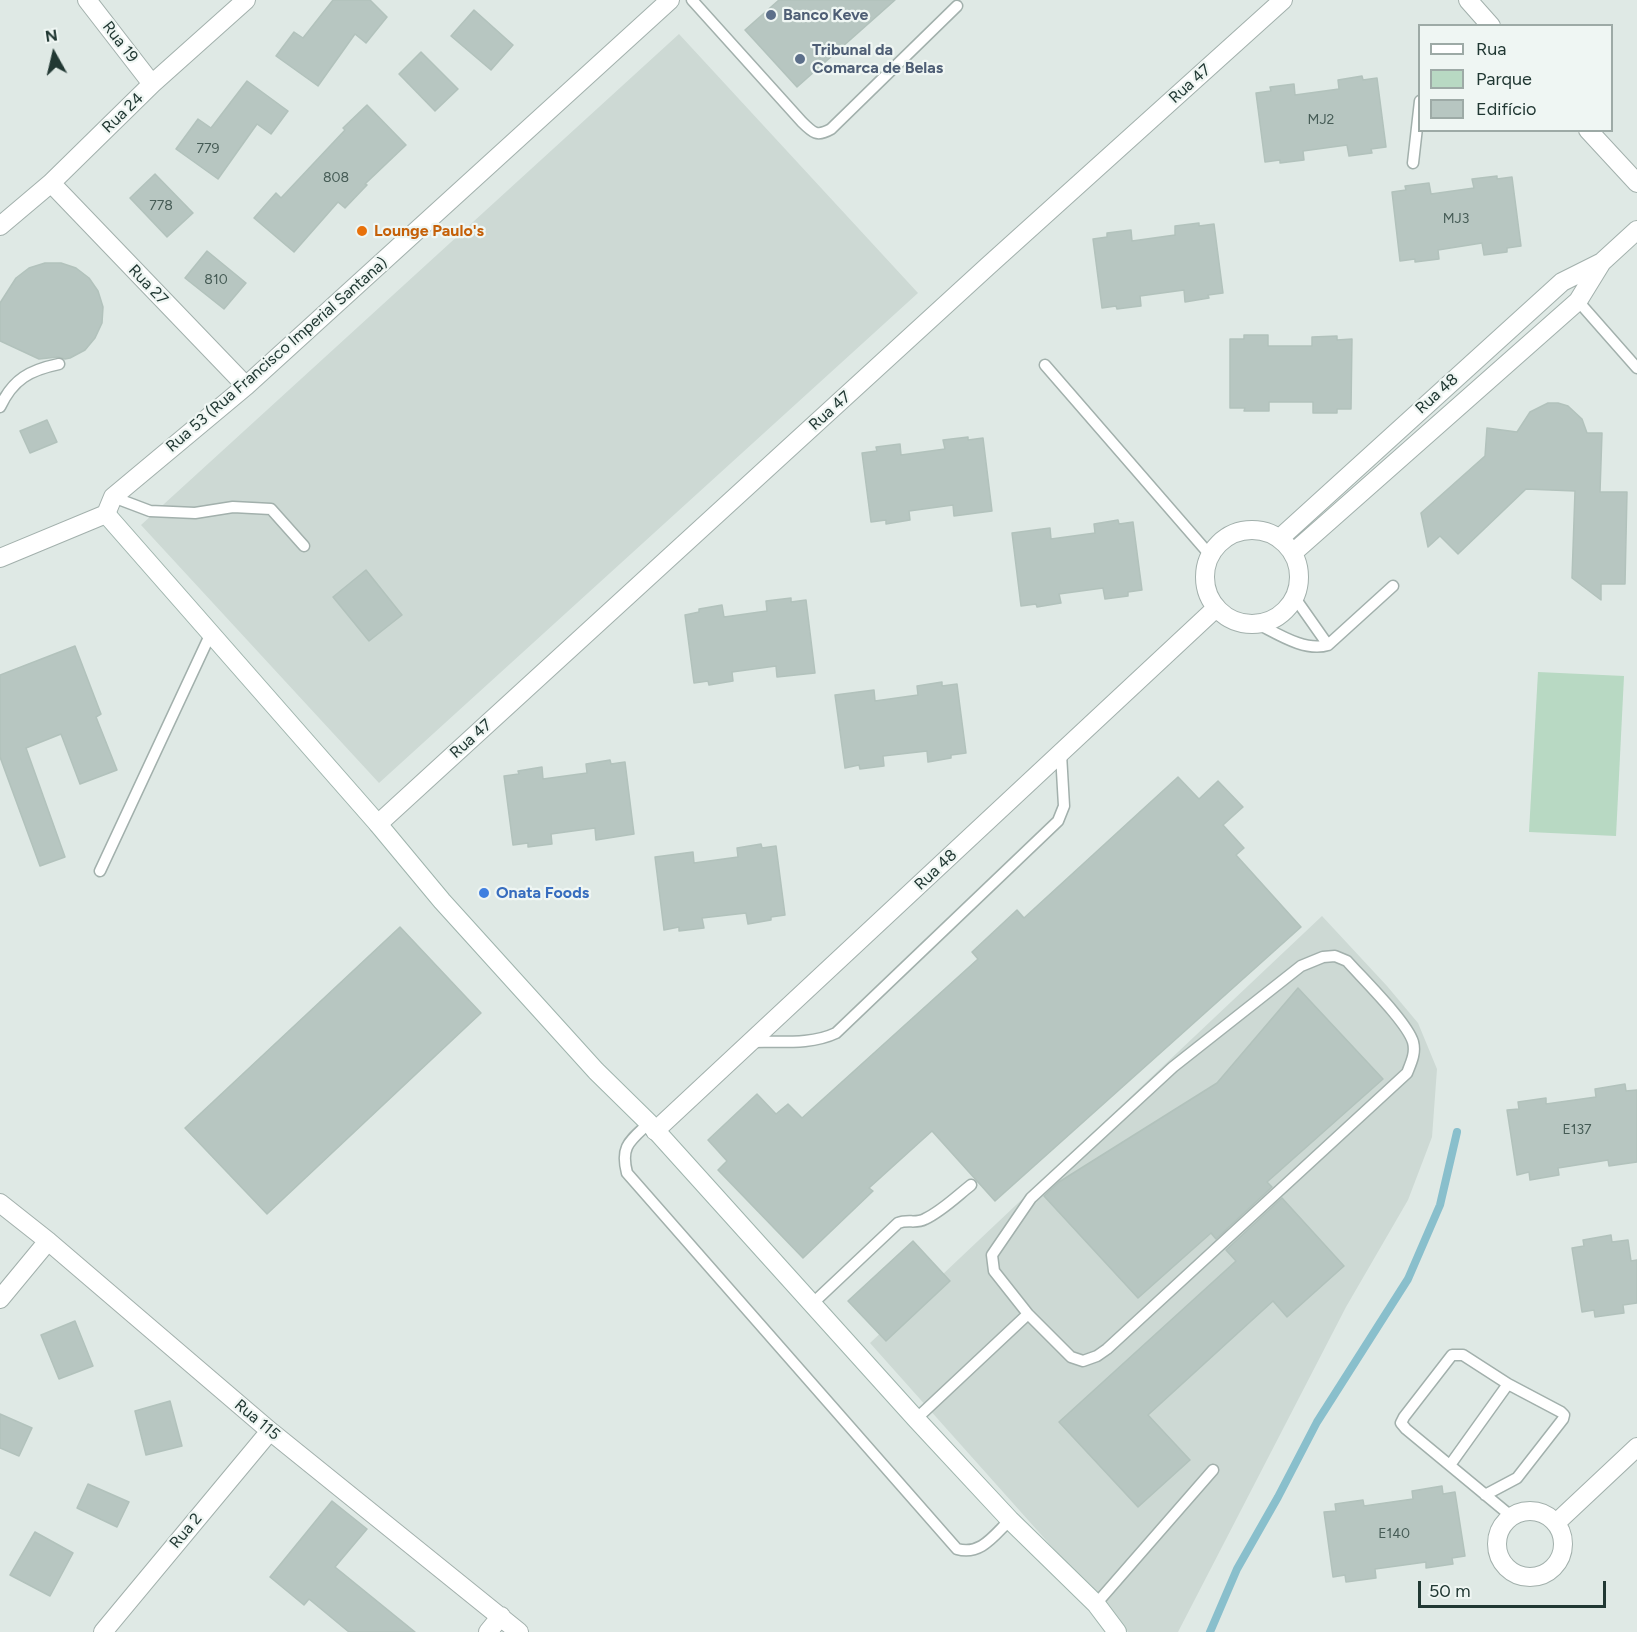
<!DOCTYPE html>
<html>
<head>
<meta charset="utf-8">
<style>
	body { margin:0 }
	#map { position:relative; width:1637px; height:1632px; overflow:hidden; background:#dfe9e5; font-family:Figtree,sans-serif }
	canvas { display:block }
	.legend { position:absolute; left:1418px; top:24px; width:195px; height:108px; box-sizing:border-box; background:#eff6f3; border:2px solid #9daaa6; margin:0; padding:8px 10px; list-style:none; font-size:18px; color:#213833 }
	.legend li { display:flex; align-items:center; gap:12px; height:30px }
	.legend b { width:30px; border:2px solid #9daaa6 }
	.north { position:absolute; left:24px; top:24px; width:60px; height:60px; -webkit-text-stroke:4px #eff6f3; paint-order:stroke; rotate:352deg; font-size:16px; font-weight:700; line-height:24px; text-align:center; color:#213833 }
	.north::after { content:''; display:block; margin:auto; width:21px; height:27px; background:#213833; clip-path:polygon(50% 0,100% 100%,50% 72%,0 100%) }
	.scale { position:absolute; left:1418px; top:1581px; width:188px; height:27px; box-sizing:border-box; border:3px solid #213833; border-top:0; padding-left:8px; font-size:18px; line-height:21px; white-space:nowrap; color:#213833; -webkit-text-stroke:4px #eff6f3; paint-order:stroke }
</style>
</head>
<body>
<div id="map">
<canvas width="1637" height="1632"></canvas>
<ul class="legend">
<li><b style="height:8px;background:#fff"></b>Rua</li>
<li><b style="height:16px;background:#b8d9c3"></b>Parque</li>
<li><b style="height:16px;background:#b7c6c1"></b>Edifício</li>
</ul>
<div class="north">N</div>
<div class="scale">50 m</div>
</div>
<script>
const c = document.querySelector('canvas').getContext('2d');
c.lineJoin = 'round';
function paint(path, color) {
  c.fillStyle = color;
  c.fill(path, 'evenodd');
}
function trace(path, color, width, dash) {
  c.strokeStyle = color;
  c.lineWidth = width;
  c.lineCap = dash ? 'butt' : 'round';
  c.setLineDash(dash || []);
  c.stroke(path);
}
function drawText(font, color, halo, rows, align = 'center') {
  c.font = font + ' Figtree,sans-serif';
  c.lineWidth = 4.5;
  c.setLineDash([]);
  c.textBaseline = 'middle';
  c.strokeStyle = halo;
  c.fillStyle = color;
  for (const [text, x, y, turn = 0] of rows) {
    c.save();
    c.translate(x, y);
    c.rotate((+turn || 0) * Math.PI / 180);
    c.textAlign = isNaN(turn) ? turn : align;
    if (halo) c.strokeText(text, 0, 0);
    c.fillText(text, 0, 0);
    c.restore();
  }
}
const built = new Path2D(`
	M679 34 918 293 379 783 141 525Z
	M1322 916 1387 986 1418 1023 1437 1069 1432 1137 1408 1200 1346 1307 1178 1632H1128L870 1343Z`);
const green = new Path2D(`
	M1538 672 1624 676 1616 836 1529 832Z`);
const stream = new Path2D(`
	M1210 1632 1237 1569 1278 1497 1317 1422 1408 1279 1440 1205 1457 1132`);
const building = new Path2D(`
	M333 0H370L387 17 366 43 355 34 318 86 276 56 294 32 303 38Z
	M779 0H895L797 87 745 30Z
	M474 10 513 45 491 70 451 36Z
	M421 52 458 89 435 111 399 74Z
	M1362 76 1363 80 1377 78 1386 147 1371 149 1372 153 1349 156 1347 145 1303 151 1304 160 1280 163V160L1265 162 1256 93 1271 91 1270 87 1294 84 1295 95 1339 89 1338 80Z
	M247 81 288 111 271 134 257 124 218 179 176 149 198 119 211 128Z
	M367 105 406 145 365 184 367 185 345 208 338 202 294 252 254 218 276 193 281 198 345 130 343 128Z
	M155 174 193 213 167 237 130 198Z
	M1497 176V179L1512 177 1521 246 1507 248V252L1484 255 1482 243 1438 250 1439 259 1415 262V259L1400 261 1392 192 1406 190 1405 186 1429 183 1431 194 1474 188 1472 179Z
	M1199 223V226L1214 224 1223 293 1208 295 1209 298 1185 302 1184 290 1140 296 1141 306 1117 309 1116 306 1102 308 1093 239 1107 237V233L1131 230 1132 241 1175 235V226Z
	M207 251 246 283 224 309 185 278Z
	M45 263H61L76 268 89 278 98 291 103 307 102 323 95 338 85 350 70 358 65 359 58 357 39 359 0 341V303L16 278 29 268Z
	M1244 335H1268V346H1312V337L1337 336V340L1352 339 1351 409H1337V413H1313V402H1269V411H1244L1245 408H1230V339H1244Z
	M1548 403H1558L1568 406 1582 419 1587 433H1602L1600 492H1627L1625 584H1601V600L1572 578 1575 491 1526 489 1458 554 1440 536 1428 547 1421 513 1485 456 1487 428 1517 432 1530 412Z
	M47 420 57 442 30 453 20 431Z
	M968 437V440L983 438 992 511 954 516 953 505 909 511 910 520 886 524V520L871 522 862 453 877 451 876 447 900 444 901 455 945 449 943 440Z
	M1118 520 1119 524 1133 522 1142 590 1128 592V596L1105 599 1103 588 1059 594 1061 603 1037 607 1036 604 1021 606 1012 533 1050 528 1051 539 1095 533 1094 524Z
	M366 570 402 615 369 641 333 597Z
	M791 598V602L806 600 815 673 777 677 776 666 732 672 733 681 709 685 708 681 694 683 685 615 699 612V609L722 605 724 617 767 611 766 601Z
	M75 646 101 714 96 717 117 770 80 784 61 734 26 748 65 857 40 866 0 757V675Z
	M942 682V686L957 684 966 753 951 755V758L928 762 927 751 883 756 884 766 860 769 859 765 845 768 835 695 874 690 875 701 918 695 917 686Z
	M610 760 611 764 625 762 634 834 596 840 595 828 551 834 552 844 528 847V843L513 845 504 776 519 774 518 771 542 767 543 779 587 773 586 764Z
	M1178 777 1199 799 1218 781 1243 807 1223 825 1244 848 1236 855 1301 927 995 1201 932 1131 869 1188 873 1191 803 1258 718 1170 727 1161 708 1140 757 1094 776 1114 788 1104 802 1118 978 959 972 952 1017 910 1024 918Z
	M761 844 762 848 776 846 785 915 771 917V920L748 924 746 913 702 918 704 928 679 931V927L664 930 655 857 693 852 694 863 738 857 737 848Z
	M400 927 481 1013 267 1214 185 1128Z
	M1298 988 1383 1079 1267 1182 1272 1187 1216 1239 1211 1233 1138 1298 1044 1196 1059 1182 1217 1083Z
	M1625 1084 1626 1091 1637 1090V1162L1609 1166 1608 1160 1558 1168 1559 1175 1530 1180 1529 1172 1517 1175 1507 1110 1519 1109 1518 1102 1546 1098V1104L1596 1097 1595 1089Z
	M1282 1198 1344 1266 1287 1317 1273 1301 1148 1415 1190 1460 1138 1507 1059 1422 1236 1261 1226 1250Z
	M1611 1235 1612 1242 1628 1240 1631 1261 1637 1260V1303L1623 1305 1624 1313 1595 1317 1594 1310 1582 1312 1572 1248 1584 1246 1583 1240Z
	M913 1241 950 1281 886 1341 848 1301Z
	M75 1321 93 1366 59 1379 41 1335Z
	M170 1401 182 1446 146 1455 135 1411Z
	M0 1414 32 1428 19 1456 0 1448Z
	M88 1484 129 1502 117 1527 77 1508Z
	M1442 1486 1443 1494 1455 1492 1465 1556 1452 1558 1453 1564 1426 1568V1562L1375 1569 1376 1578 1346 1582 1345 1575 1333 1577 1324 1512 1336 1511 1335 1504 1363 1500 1364 1506 1413 1499 1412 1491Z
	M332 1501 367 1529 335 1567 415 1632H349L309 1599 304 1605 270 1577Z
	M35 1532 73 1553 50 1596 10 1575Z`);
const lane = new Path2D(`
	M692 0 802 122C813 133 817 137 831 129L957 6
	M1413 163 1420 101
	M1578 301 1637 368
	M1045 365 1210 555
	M0 407C13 379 30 370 59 364
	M113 497 150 511 195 513 233 507 271 509 304 546
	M1295 598 1328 645
	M1258 624C1278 634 1305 652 1328 645L1393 586
	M100 871 211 633
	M1335 956 1347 961C1363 979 1407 1022 1413 1042 1416 1053 1411 1063 1407 1073L1107 1349 1097 1356 1083 1361 1071 1357 1028 1314 994 1271 992 1255 1031 1198 1173 1067 1301 966 1323 957Z
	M751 1042C779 1041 811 1045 836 1033L1058 821 1064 806 1061 754
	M649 1123C630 1141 620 1146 627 1173L957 1549C981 1556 994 1535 1010 1520
	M812 1304 898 1223C908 1219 916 1224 925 1219 942 1211 957 1196 971 1185
	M916 1419 1028 1314
	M1450 1465 1508 1384
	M1485 1495 1517 1478 1563 1419 1564 1415 1561 1412 1508 1384 1463 1355H1452L1404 1417 1401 1423 1406 1429 1511 1516
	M1096 1604 1213 1470`);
const street = new Path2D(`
	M87 0 152 84
	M1468 0 1491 26
	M1588 130 1637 183
	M51 183 246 386
	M0 226 51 183 152 84 246 0
	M1205 577a47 47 0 1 1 94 0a47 47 0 1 1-94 0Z
	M1280 538 1562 282 1602 262
	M1294 552 1578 301 1602 262 1637 230
	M0 558 106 514 113 497 246 386 670 0
	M378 824 988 266 1283 0
	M655 1131 1216 608
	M0 1203 48 1241 270 1431 519 1632
	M0 1299 48 1241
	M1497 1544a33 33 0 1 1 66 0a33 33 0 1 1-66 0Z
	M1556 1523 1637 1447
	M103 1632 270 1431
	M488 1632 501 1616`);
const secondary = new Path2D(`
	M106 514 378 824 442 901 596 1071 649 1123 916 1419 1010 1520 1096 1604 1117 1632`);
const markers = [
	[771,15,6,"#5c6f8a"],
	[800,59,6,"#5c6f8a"],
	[362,231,6,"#e8710a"],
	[484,893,6,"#3f7fe0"]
];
const numberNames = [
	["MJ2",1321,120],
	["779",208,149],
	["808",336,178],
	["778",161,206],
	["MJ3",1456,219],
	["810",216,280],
	["E137",1577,1130],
	["E140",1394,1534]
];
const serviceNames = [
	["Banco Keve",783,15],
	["Tribunal da",812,50],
	["Comarca de Belas",812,68]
];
const streetNames = [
	["Rua 19",120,42,52],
	["Rua 47",1190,84,-42],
	["Rua 24",123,113,-44],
	["Rua 27",148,285,46],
	["Rua 53 (Rua Francisco Imperial Santana)",277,355,-41],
	["Rua 48",1437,394,-42],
	["Rua 47",830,411,-42],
	["Rua 47",471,739,-42],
	["Rua 48",936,870,-43],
	["Rua 115",257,1420,40],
	["Rua 2",186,1531,-50]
];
const foodNames = [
	["Lounge Paulo's",374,231]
];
const shopNames = [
	["Onata Foods",496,893]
];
paint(built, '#cdd9d4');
paint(green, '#b8d9c3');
trace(stream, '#89bfcc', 8);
paint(building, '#b7c6c1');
trace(building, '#b2c2bc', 1.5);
trace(lane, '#a2b0ac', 13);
trace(street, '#a2b0ac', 20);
trace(secondary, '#9fb4ad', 20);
trace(lane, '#fff', 10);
trace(street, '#fff', 18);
trace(secondary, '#fff', 18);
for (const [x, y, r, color] of markers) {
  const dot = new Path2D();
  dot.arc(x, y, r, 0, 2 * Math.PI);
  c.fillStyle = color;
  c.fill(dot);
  trace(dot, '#eff6f3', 2);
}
drawText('14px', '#465c56', null, numberNames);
drawText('bold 16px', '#4e5e75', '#eff6f3', serviceNames, 'left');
drawText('16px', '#213833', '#eff6f3', streetNames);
drawText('bold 16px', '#c56008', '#eff6f3', foodNames, 'left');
drawText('bold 16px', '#366cbe', '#eff6f3', shopNames, 'left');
</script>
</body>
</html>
